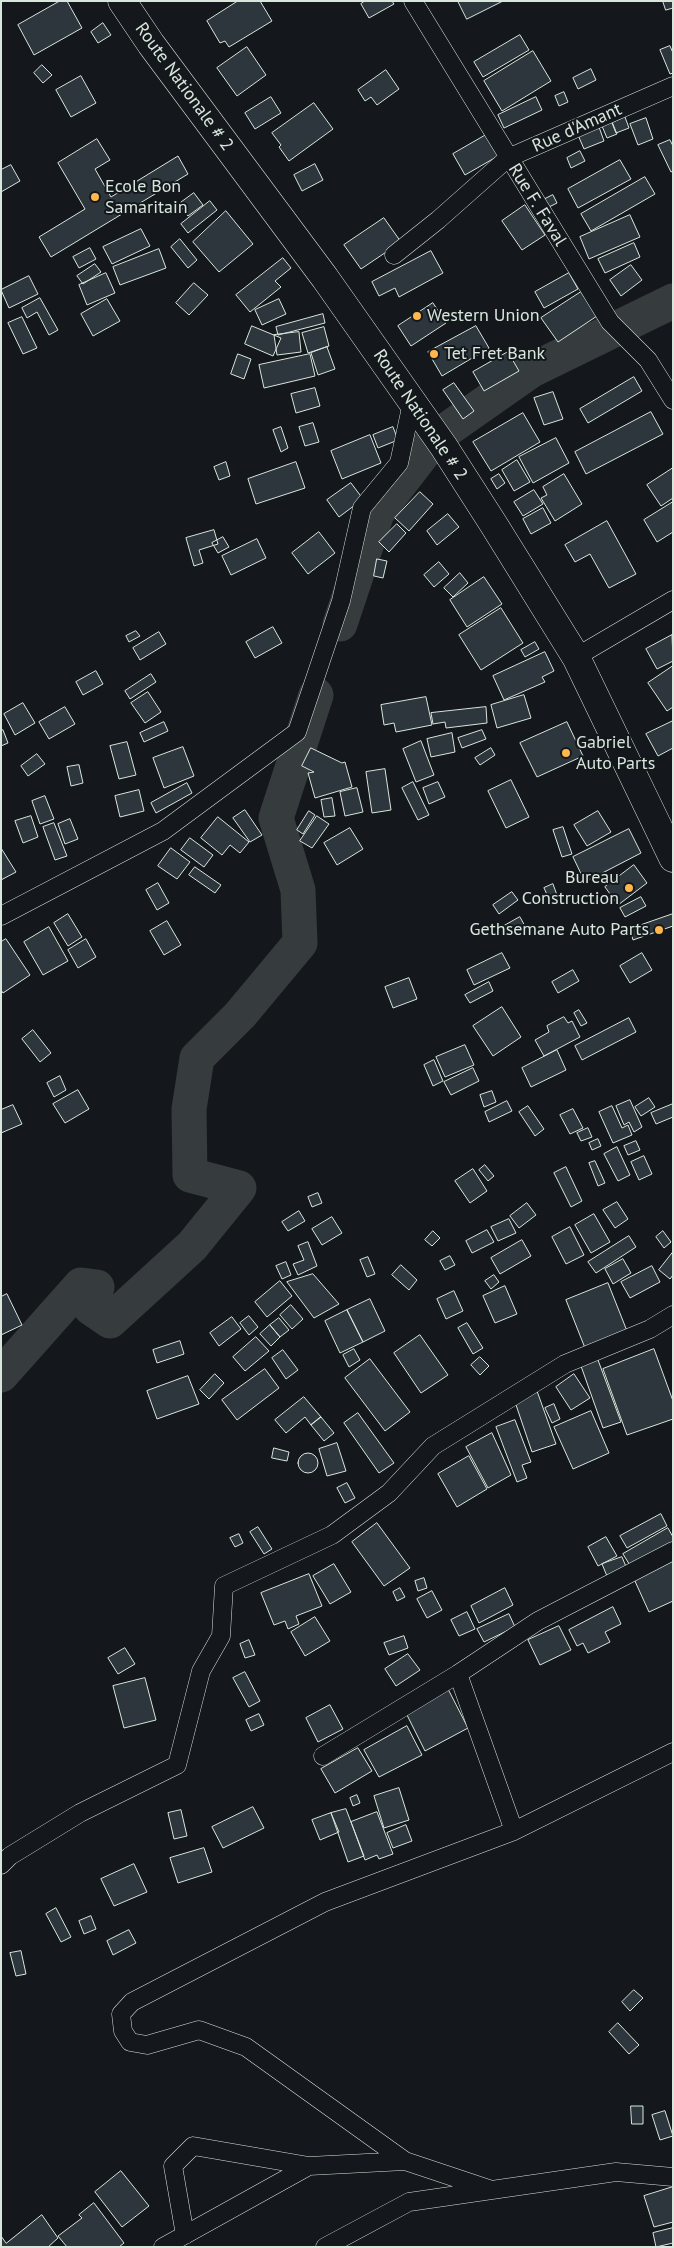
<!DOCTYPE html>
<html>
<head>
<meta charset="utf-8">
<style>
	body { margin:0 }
	#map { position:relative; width:674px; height:2248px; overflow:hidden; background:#14181c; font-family:"PT Sans",sans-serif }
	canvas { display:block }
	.frame { position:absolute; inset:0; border:2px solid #d8e6dc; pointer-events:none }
</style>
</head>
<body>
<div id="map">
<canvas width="674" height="2248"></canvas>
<div class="frame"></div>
</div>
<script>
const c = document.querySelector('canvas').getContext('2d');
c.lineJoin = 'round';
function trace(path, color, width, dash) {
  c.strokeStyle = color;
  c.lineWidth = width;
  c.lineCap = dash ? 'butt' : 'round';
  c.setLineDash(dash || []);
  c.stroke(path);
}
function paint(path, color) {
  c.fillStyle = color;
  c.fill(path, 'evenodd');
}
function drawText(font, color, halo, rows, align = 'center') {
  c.font = font + ' "PT Sans",sans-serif';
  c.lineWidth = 4;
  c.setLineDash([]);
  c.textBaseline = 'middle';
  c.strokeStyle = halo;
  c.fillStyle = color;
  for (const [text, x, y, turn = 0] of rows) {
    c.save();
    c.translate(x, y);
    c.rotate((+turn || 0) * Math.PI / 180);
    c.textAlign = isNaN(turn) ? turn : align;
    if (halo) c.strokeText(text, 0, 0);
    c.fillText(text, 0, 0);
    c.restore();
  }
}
const river = new Path2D(`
	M340 624 377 513 435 438 532 370 673 301
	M1 1375 81 1285 97 1287 91 1308 110 1321 192 1246 239 1188 190 1175 189 1109 197 1058 240 1015 300 943 298 890 276 818 316 695`);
const building = new Path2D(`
	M60 1H67L82 28 34 55 18 25Z
	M238 1H260L272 21 229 47 225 41 220 43 207 21Z
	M365 1H392L394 4 369 18 361 4Z
	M458 1H503L467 19Z
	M663 1H673V8L666 10Z
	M103 23 111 35 98 43 91 32Z
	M520 35 529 50 483 77 474 62Z
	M670 46 673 53V73L670 74 660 50Z
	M247 47 266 75 237 96 217 68Z
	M533 51 551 81 502 111 484 81Z
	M42 65 52 75 43 83 34 73Z
	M591 69 596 80 578 89 573 78Z
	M386 70 399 89 377 105 371 97 365 101 358 90Z
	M81 76 96 103 71 117 56 90Z
	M564 92 568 102 559 106 555 96Z
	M271 97 281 113 255 129 245 113Z
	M536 97 542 110 504 128 498 115Z
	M314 103 333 129 289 161 279 147 281 145 272 133Z
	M625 117 629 128 616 133 612 123Z
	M646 118 653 139 638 145 630 124Z
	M612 122 617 134 607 138 602 126Z
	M599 127 604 141 584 149 578 135Z
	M486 135 498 156 465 175 453 154Z
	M97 139 110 160 95 169 111 197 178 156 188 174 51 257 39 237 85 209 58 163Z
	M670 140 673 146V171L671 172 658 145Z
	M580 151 585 161 571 168 567 158Z
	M620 160 631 179 578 208 568 189Z
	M315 164 323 180 302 191 294 175Z
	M11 165 20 181 1 192V170Z
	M645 177 655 194 591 231 581 214Z
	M194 193 203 205 188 216 179 204Z
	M553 195 557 203 547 208 543 200Z
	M210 201 217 210 188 233 181 224Z
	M525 205 545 235 522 250 502 221Z
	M226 211 253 244 219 272 193 242Z
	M630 215 640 237 589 259 580 237Z
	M384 218 401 242 361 269 344 245Z
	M141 229 150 246 112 264 103 247Z
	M180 239 197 260 188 268 171 247Z
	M634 243 640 257 605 273 598 259Z
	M90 248 96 259 79 268 73 257Z
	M159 249 166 268 120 285 113 267Z
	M431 251 443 273 399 297 395 288 379 296 372 282Z
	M283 258 291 268 275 281 281 287 250 312 236 295Z
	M95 264 101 272 83 284 77 276Z
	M631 265 642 280 621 296 610 280Z
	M106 273 115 293 87 305 79 285Z
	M569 273 578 289 544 308 535 292Z
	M29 276 38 294 9 308 1 290Z
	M194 283 208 295 189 315 176 303Z
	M581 292 597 316 558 342 541 318Z
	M40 298 58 330 49 335 37 312 27 318 22 308Z
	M107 299 120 321 93 336 81 314Z
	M279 299 286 314 262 325 255 310Z
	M433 303 446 323 411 346 398 326Z
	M323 314 325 323 278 335 276 327Z
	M22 317 37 348 23 354 8 323Z
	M252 326 281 338 273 356 245 344Z
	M476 326 489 348 442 376 428 352Z
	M324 327 329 346 308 353 302 333Z
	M299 332 301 352 277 355 274 335Z
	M327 347 335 369 318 375 311 353Z
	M508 352 519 371 484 391 473 372Z
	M238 354 251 359 244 379 231 374Z
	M310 354 315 376 264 388 259 365Z
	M634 377 642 391 588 423 580 409Z
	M454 383 474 411 463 419 443 390Z
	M315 388 320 406 296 413 291 394Z
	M553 392 563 419 544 425 534 398Z
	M651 412 663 434 586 474 575 452Z
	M523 413 540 442 491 471 473 442Z
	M313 423 319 442 305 446 299 427Z
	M281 427 288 448 281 452 273 430Z
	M393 427 398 440 378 448 373 435Z
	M370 435 381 463 342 479 331 451Z
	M556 438 569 463 533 483 519 457Z
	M517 460 530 482 514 491 502 470Z
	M226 462 230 476 219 480 214 467Z
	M296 462 305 488 256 504 248 479Z
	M673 468V498L661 506 647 485Z
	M499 474 505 483 497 489 491 479Z
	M564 474 582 504 555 521 541 498 547 495 543 487Z
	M351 483 363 499 339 517 327 500Z
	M534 490 543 504 523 516 514 502Z
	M420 492 433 504 409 531 395 518Z
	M673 502V532L657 542 644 520Z
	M543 508 551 523 531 534 523 519Z
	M448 514 459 527 437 545 427 531Z
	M607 521 636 574 609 588 590 554 575 562 565 545Z
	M397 524 406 533 389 552 379 542Z
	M214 530 218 544 199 550 203 563 194 566 186 538Z
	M319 532 335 553 308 574 292 553Z
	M223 537 229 547 218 553 212 543Z
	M257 539 266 558 231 575 222 556Z
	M377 559 387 561 383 578 374 576Z
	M439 562 449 574 434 587 424 575Z
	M460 573 468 583 453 597 444 588Z
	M484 577 502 604 467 627 450 600Z
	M501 608 523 643 481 670 459 635Z
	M273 627 282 643 255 658 246 642Z
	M136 631 140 636 129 642 126 636Z
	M159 632 166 644 140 660 133 648Z
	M672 635 673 661 657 669 646 649Z
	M535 642 539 649 525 657 521 650Z
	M545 652 554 671 542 677 545 682 504 700 493 676Z
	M673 666V707L667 711 648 683Z
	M96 671 103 684 83 695 76 682Z
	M151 674 156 682 130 699 125 691Z
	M148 692 161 712 145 723 131 703Z
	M524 695 531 718 497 728 491 705Z
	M426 697 432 725 396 732 394 723 384 725 381 705Z
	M23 703 35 723 15 735 4 714Z
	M65 707 75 724 49 739 39 722Z
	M486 707 487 723 446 728 445 722 433 724 431 713Z
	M673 721V748L658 756 646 734Z
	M164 722 168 731 144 742 140 733Z
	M567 722 583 756 537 777 520 743Z
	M3 730 8 743 1 746V731Z
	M482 730 486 739 462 748 458 738Z
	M452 733 455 752 431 757 427 739Z
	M421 741 434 775 416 782 403 749Z
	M127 742 136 775 119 779 110 746Z
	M183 747 194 776 164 788 153 758Z
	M311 748 342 763 345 762 352 787 315 798 308 773 314 772 302 766Z
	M491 748 495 755 480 765 475 758Z
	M37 754 45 764 28 776 21 766Z
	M79 765 83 783 71 786 67 767Z
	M385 769 391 810 372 813 366 772Z
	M511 780 529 817 506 828 488 791Z
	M413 782 429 815 418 820 402 788Z
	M438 782 445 797 429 804 423 788Z
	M187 783 192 793 156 813 151 803Z
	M357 788 363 812 345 816 340 792Z
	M139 790 144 811 120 817 115 796Z
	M45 796 54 819 40 824 32 801Z
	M332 798 335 816 324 817 321 800Z
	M245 810 262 835 250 842 233 818Z
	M309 811 315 815 303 834 297 830Z
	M598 811 611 832 587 846 574 825Z
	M31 816 38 837 23 843 15 821Z
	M317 816 329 824 312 848 300 841Z
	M218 817 249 842 240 853 230 845 222 855 201 838Z
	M70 819 78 839 65 844 58 824Z
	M54 823 67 856 55 860 43 827Z
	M563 827 572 854 562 857 553 830Z
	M350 828 363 849 337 865 324 843Z
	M629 829 641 853 585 882 573 857Z
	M190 838 213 855 204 867 181 850Z
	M1 848 16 872 1 880Z
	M171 848 190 862 177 879 158 866Z
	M634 865 647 883 618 905 605 887Z
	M195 867 221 885 215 893 189 875Z
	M158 883 169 903 157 910 146 890Z
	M553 884 558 898 550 901 544 888Z
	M512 892 518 900 499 914 493 905Z
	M641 897 646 906 625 917 620 908Z
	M68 914 82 937 68 946 54 923Z
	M673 914V926L633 940 630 929Z
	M520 917 526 928 510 936 504 926Z
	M167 921 181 945 164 955 150 931Z
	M49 927 68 961 43 975 24 942Z
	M6 939 30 975 3 993 1 990V942Z
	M86 939 96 957 78 968 68 950Z
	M502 953 510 968 474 985 467 970Z
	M642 953 652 970 630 983 620 966Z
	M573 970 579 981 558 993 552 982Z
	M409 978 417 999 393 1008 385 987Z
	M489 982 493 991 470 1003 465 995Z
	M502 1007 521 1037 493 1056 473 1026Z
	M579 1010 587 1023 581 1026 574 1013Z
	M564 1017 568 1023 572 1021 580 1037 544 1056 535 1040 549 1032 547 1026Z
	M629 1018 636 1032 582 1060 575 1046Z
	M33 1030 51 1053 40 1062 22 1039Z
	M465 1045 474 1065 445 1077 436 1057Z
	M557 1050 566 1070 531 1087 522 1068Z
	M434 1060 443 1081 433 1086 424 1065Z
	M473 1068 479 1081 451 1095 444 1082Z
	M60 1076 66 1090 54 1097 47 1083Z
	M78 1090 89 1109 65 1123 53 1104Z
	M492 1091 496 1102 484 1107 480 1095Z
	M649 1098 655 1107 641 1116 635 1107Z
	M630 1100 642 1127 634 1132 629 1122 624 1125 616 1106Z
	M507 1101 512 1111 489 1122 485 1112Z
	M673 1104V1117L656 1124 651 1113Z
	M13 1105 22 1124 1 1133V1110Z
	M528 1106 544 1129 535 1136 519 1112Z
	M612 1106 622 1128 628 1125 632 1135 613 1143 599 1112Z
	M573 1109 583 1128 570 1134 560 1115Z
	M588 1128 592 1137 581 1141 577 1133Z
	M598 1139 601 1146 592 1150 589 1143Z
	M636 1141 640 1150 628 1155 624 1146Z
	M617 1147 630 1175 618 1181 604 1154Z
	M644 1156 652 1174 639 1180 631 1162Z
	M595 1161 605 1183 598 1186 589 1163Z
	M485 1165 494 1176 488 1181 479 1170Z
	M566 1167 582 1201 571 1207 554 1173Z
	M473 1169 487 1191 470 1203 455 1181Z
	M318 1193 322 1203 312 1207 308 1197Z
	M617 1202 628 1219 615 1228 603 1210Z
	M527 1203 536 1215 519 1228 510 1216Z
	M299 1211 305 1221 288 1231 282 1222Z
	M594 1214 610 1242 591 1253 575 1225Z
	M332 1217 342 1233 322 1245 312 1229Z
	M509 1219 516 1233 498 1241 491 1227Z
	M570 1227 584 1255 566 1264 552 1237Z
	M487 1230 494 1242 472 1253 466 1241Z
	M433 1231 440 1238 432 1246 425 1240Z
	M663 1231 671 1242 664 1248 656 1237Z
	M629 1236 636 1247 596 1273 588 1262Z
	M522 1240 531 1256 500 1274 491 1258Z
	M308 1242 317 1266 298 1275 293 1264 304 1260 298 1246Z
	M673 1252V1275L670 1279 659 1270Z
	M450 1256 455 1265 445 1270 440 1261Z
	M368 1257 375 1274 367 1277 360 1260Z
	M623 1259 631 1273 613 1284 605 1269Z
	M286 1262 291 1275 282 1279 276 1266Z
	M401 1265 417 1280 409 1290 392 1275Z
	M652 1266 660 1282 630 1298 621 1282Z
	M313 1274 339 1304 314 1318 287 1282Z
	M494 1275 499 1282 491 1289 485 1281Z
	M280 1281 292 1296 267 1317 255 1302Z
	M608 1283 627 1331 585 1348 566 1300Z
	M505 1286 517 1314 495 1323 483 1296Z
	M454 1291 463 1311 446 1319 437 1299Z
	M7 1294 22 1325 1 1335V1297Z
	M370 1299 385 1331 363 1342 347 1310Z
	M291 1305 303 1319 292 1329 280 1315Z
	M347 1310 363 1342 340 1353 325 1321Z
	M249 1316 258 1327 249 1335 240 1323Z
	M232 1317 241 1329 219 1346 210 1333Z
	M279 1318 289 1330 280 1337 270 1325Z
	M467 1323 483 1348 473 1354 458 1328Z
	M270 1325 280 1337 271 1346 260 1334Z
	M420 1335 448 1375 421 1393 394 1353Z
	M256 1337 269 1351 245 1371 233 1357Z
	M180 1341 184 1354 157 1363 153 1350Z
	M354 1349 360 1360 349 1367 343 1355Z
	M654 1349 673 1401V1419L627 1435 603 1369Z
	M283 1350 298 1370 286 1379 272 1358Z
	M480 1357 489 1366 480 1375 471 1365Z
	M370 1359 410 1412 385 1431 345 1378Z
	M598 1360 621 1422 603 1428 581 1366Z
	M265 1369 279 1388 237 1420 222 1400Z
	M215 1374 224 1383 209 1399 200 1390Z
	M574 1374 590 1398 571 1410 556 1387Z
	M188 1376 199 1404 157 1419 147 1391Z
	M537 1391 556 1444 532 1452 514 1399Z
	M304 1397 321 1417 311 1425 305 1417 286 1433 275 1420Z
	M554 1404 560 1419 552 1423 545 1408Z
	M591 1411 609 1453 573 1469 554 1427Z
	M358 1413 394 1463 379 1473 344 1423Z
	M321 1417 334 1433 324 1441 311 1425Z
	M515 1420 531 1462 522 1465 527 1478 517 1482 496 1427Z
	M492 1433 511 1475 488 1488 466 1447Z
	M337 1443 346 1471 327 1476 319 1449Z
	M274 1448 289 1452 287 1461 272 1458Z
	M298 1463a10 10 0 1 1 20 0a10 10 0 1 1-20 0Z
	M469 1456 487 1489 457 1507 438 1474Z
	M347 1483 355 1498 345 1503 337 1488Z
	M661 1514 667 1526 627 1548 620 1536Z
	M377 1523 410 1568 384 1586 352 1542Z
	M258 1527 272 1549 264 1554 250 1532Z
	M668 1528 673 1537V1542L631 1567 623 1554Z
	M239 1534 243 1543 235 1547 230 1538Z
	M606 1537 617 1556 598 1566 588 1547Z
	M622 1557 627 1569 607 1576 602 1564Z
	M673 1560V1601L649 1612 634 1579Z
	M334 1564 351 1592 330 1604 313 1576Z
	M309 1574 322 1606 296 1616 299 1624 288 1629 285 1621 274 1625 261 1593Z
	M424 1578 427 1588 418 1591 415 1581Z
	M400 1588 405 1597 397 1601 393 1592Z
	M505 1588 513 1605 479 1623 471 1606Z
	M432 1591 442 1610 427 1618 417 1599Z
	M613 1607 621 1624 605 1632 610 1642 588 1653 583 1643 577 1646 569 1630Z
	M467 1612 475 1629 459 1636 451 1620Z
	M509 1614 515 1627 484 1642 477 1629Z
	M315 1617 330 1641 305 1656 291 1632Z
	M559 1626 571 1650 540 1665 528 1640Z
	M404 1636 408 1648 389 1655 384 1643Z
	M249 1640 255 1655 245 1658 240 1644Z
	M125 1648 135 1664 118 1674 108 1658Z
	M408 1654 420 1670 396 1686 385 1669Z
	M245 1672 260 1701 249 1707 233 1678Z
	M145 1678 156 1720 124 1728 113 1686Z
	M448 1689 468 1728 425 1751 405 1711Z
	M330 1705 343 1729 318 1742 306 1718Z
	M259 1714 264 1725 251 1731 246 1720Z
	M407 1726 422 1755 379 1777 364 1750Z
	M358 1748 372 1771 335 1793 321 1769Z
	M399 1788 409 1820 384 1828 374 1796Z
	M357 1795 360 1803 353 1806 350 1798Z
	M253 1807 264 1828 223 1848 212 1827Z
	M346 1809 364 1856 348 1862 331 1813Z
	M181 1810 187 1836 174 1839 168 1813Z
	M377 1812 393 1854 379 1859 377 1855 365 1860 351 1822Z
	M331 1813 339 1832 320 1840 312 1820Z
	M406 1825 412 1841 393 1848 387 1833Z
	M204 1848 212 1872 178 1883 170 1858Z
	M134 1864 147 1892 114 1906 101 1879Z
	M56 1908 71 1937 61 1942 46 1914Z
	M91 1916 96 1929 84 1934 79 1921Z
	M129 1930 136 1943 113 1955 107 1941Z
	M21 1951 26 1974 16 1976 10 1953Z
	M634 1990 643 1998 630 2011 622 2002Z
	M618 2023 639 2045 629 2054 609 2032Z
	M631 2106H643V2124H632Z
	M665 2111 673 2136 660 2140 652 2115Z
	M121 2171 149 2206 122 2227 95 2192Z
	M673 2187V2222L654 2227 644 2196Z
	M94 2203 124 2243 119 2247H67L58 2236 82 2218 79 2215Z
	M42 2215 58 2238 48 2247H1V2236L6 2243Z
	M673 2228V2243L656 2247 653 2233Z`);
const street = new Path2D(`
	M413 1 610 322 648 360 673 400
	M394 255 438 220 508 158 673 86
	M576 657 673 600
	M1 916 163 831 297 732 341 601 362 508 399 463 412 403
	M458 1674 514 1831
	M323 1756 458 1674 538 1621 673 1551
	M1 1865 10 1856 80 1813 177 1765 201 1671 221 1636 224 1586 332 1535 389 1493 433 1446 565 1364 650 1329 673 1315
	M405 2161 246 2047 199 2030 147 2045 130 2042 123 2031 121 2014 132 2002 325 1902 514 1831 673 1752
	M185 2235 173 2166 193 2146 309 2166
	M163 2247 309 2166 405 2161 489 2189
	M325 2247 409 2202 616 2172 673 2177`);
const primary = new Path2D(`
	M122 1 151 44 325 278 444 447 494 525 576 657 673 858`);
const markers = [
	[95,197,5,"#ffb74d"],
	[417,316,5,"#ffb74d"],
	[434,354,5,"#ffb74d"],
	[566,753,5,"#ffb74d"],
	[629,888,5,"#ffb74d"],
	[659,930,5,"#ffb74d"]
];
const streetNames = [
	["Route Nationale # 2",184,87,54],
	["Rue d'Amant",577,128,-24],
	["Rue F. Faval",537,205,58],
	["Route Nationale # 2",420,415,56]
];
const poiNames = [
	["Ecole Bon",105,187],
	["Samaritain",105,208],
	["Western Union",427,316],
	["Tet Fret Bank",444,354],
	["Gabriel",576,743],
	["Auto Parts",576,764],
	["Bureau",619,878,"right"],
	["Construction",619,899,"right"],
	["Gethsemane Auto Parts",649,930,"right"]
];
trace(river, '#363b3e', 35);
paint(building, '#2c363c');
trace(building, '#d8e6dc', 1);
trace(street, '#d8e6dc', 19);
trace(primary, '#d8e6dc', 29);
trace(street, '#14181c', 18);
trace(primary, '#14181c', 28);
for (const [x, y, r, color] of markers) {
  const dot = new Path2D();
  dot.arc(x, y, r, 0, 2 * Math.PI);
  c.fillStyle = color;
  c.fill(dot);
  trace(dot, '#14181c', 2);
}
drawText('18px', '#d8e6dc', '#14181c', streetNames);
drawText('18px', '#d8e6dc', '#14181c', poiNames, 'left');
</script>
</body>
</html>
